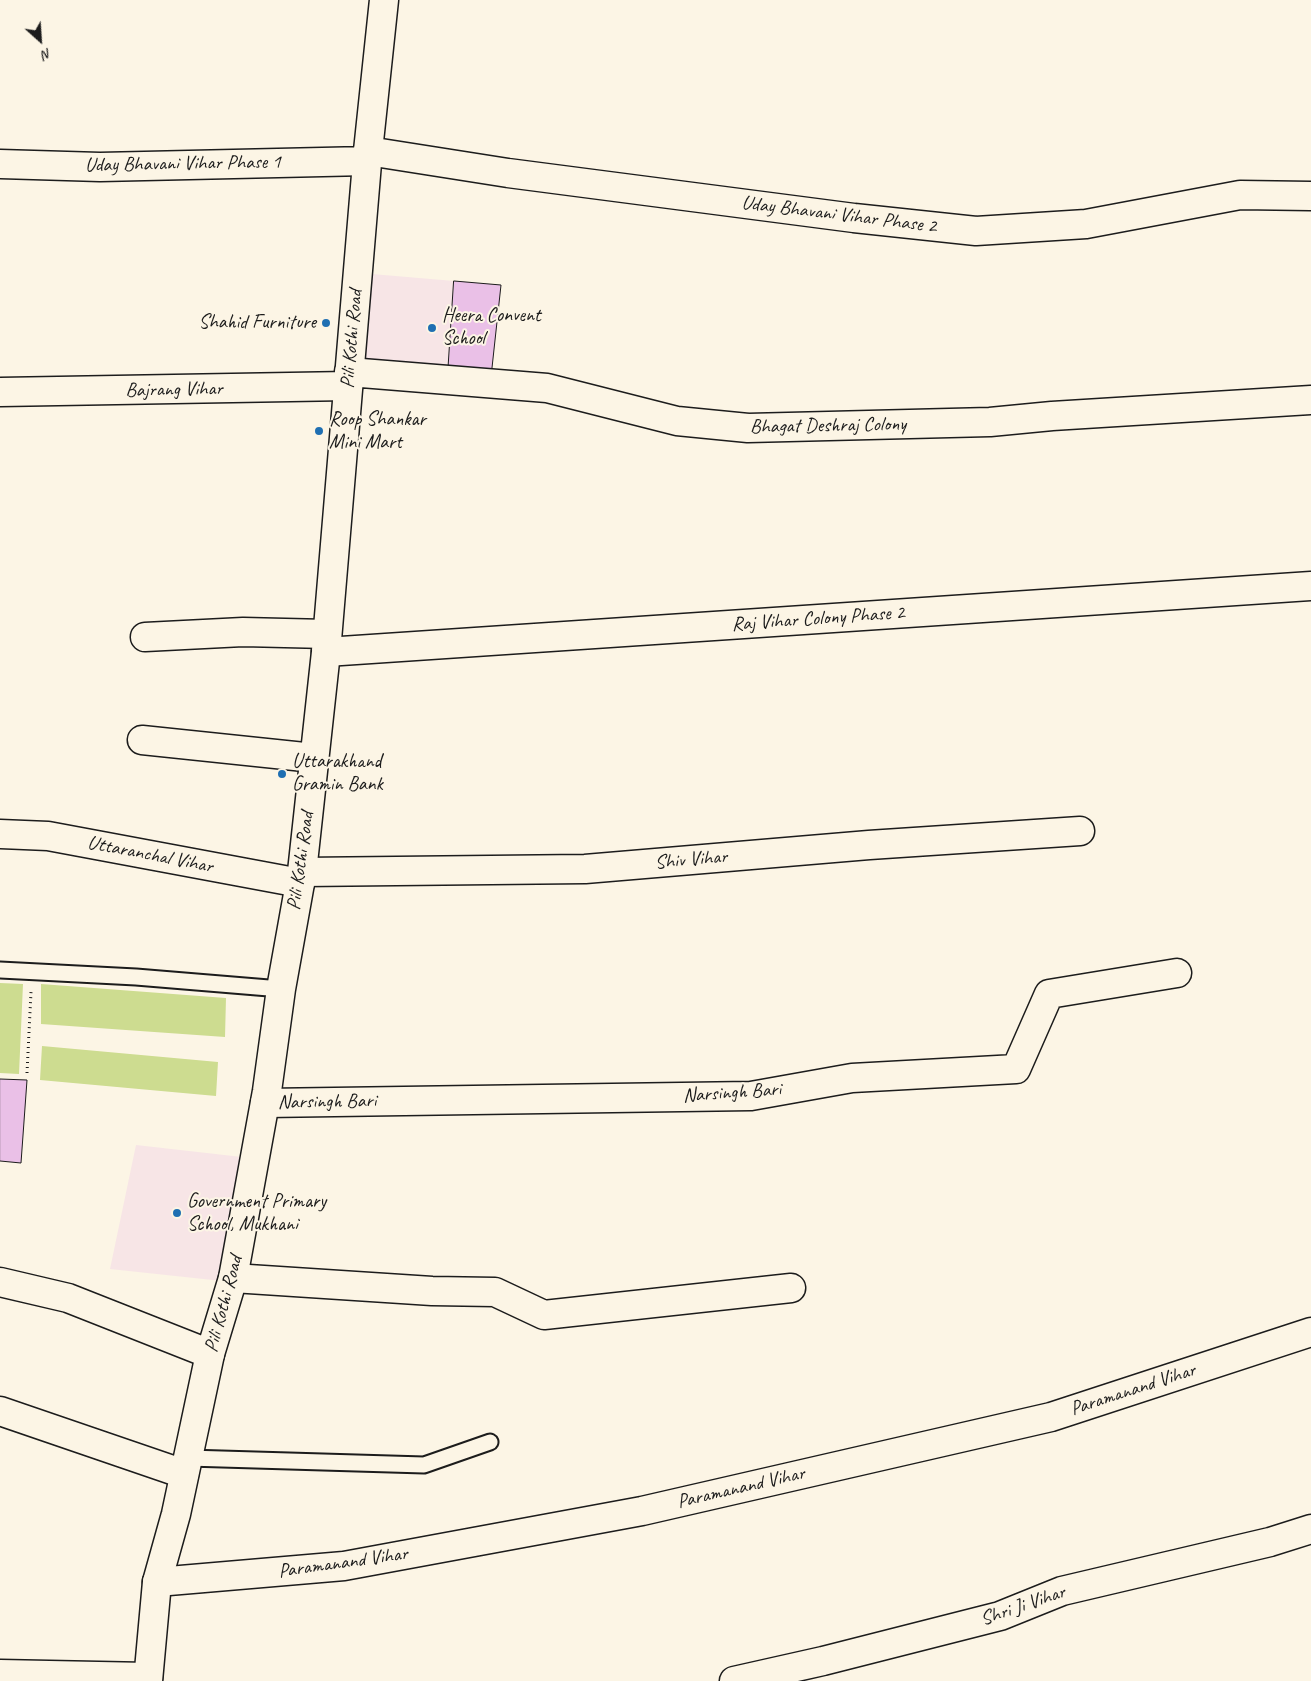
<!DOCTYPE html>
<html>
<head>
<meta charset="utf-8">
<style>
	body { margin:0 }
	#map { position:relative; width:1311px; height:1681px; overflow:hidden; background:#fcf5e5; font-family:Caveat,sans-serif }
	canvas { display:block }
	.north { position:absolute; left:15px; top:15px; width:50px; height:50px; -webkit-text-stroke:4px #fcf5e5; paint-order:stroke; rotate:154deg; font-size:14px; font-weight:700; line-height:20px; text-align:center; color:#1c1c1c }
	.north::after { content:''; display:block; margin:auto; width:18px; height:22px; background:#1c1c1c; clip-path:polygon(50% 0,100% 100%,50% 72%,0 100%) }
</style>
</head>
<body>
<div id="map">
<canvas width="1311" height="1681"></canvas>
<div class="north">N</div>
</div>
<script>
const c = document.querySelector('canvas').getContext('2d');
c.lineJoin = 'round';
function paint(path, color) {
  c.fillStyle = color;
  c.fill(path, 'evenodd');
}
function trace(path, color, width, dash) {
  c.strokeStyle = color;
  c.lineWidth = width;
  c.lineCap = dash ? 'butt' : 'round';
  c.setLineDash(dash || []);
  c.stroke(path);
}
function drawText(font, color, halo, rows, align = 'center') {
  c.font = font + ' Caveat,sans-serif';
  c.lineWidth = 4;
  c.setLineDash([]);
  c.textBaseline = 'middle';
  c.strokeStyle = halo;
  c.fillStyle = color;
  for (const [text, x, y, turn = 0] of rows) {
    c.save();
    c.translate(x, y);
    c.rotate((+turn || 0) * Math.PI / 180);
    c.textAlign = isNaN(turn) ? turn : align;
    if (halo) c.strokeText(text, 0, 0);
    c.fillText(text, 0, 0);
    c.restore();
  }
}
const built = new Path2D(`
	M372 274 501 285 491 377 362 371Z
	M136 1145 242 1157 222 1281 110 1269Z`);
const green = new Path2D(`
	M0 983 23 984 19 1074 0 1073Z
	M41 984 226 998 225 1037 41 1024Z
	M42 1046 218 1062 216 1096 40 1080Z`);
const building = new Path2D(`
	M454 281 501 285 491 377 448 374Z
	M0 1079 27 1080 21 1163 0 1161Z`);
const path = new Path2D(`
	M27 1073 31 992`);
const lane = new Path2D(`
	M0 970 136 977 281 989
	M188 1458 424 1465 490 1442`);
const street = new Path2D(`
	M368 151 508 173 854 218 976 231 1086 224 1240 195 1311 196
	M0 164 100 167 367 161
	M349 372 547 388 677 421 748 428 990 422 1052 416 1311 400
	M0 392 348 386
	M145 637 243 632 327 634
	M326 652 1311 586
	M142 740 314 758
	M0 834 48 836 300 883
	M302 872 585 869 869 845 1080 831
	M265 1103 751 1096 852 1078 1016 1069 1049 994 1177 973
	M233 1278 432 1291 495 1292 544 1315 791 1288
	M0 1282 68 1298 210 1354
	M0 1411 184 1474
	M157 1582 344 1566 642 1511 1051 1417 1311 1332
	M0 1674 148 1677
	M734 1681 823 1661 1000 1616 1062 1591 1270 1542 1311 1529`);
const secondary = new Path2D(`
	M148 1681 157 1582 176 1514 210 1354 233 1278 267 1091 281 989 302 872 326 652 368 151 384 0`);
const markers = [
	[326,323,5,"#1f6fb2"],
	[432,328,5,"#1f6fb2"],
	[319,431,5,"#1f6fb2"],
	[282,774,5,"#1f6fb2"],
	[177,1213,5,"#1f6fb2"]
];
const streetNames = [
	["Uday Bhavani Vihar Phase 1",183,164,-1],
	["Uday Bhavani Vihar Phase 2",839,215,7],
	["Pili Kothi Road",352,339,-85],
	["Bajrang Vihar",174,390,-1],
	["Bhagat Deshraj Colony",828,426,-1],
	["Raj Vihar Colony Phase 2",818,619,-4],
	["Uttaranchal Vihar",150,855,11],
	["Shiv Vihar",691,860,-5],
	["Pili Kothi Road",301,861,-82],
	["Narsingh Bari",732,1093,-4],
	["Narsingh Bari",327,1102,-1],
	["Pili Kothi Road",224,1304,-75],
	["Paramanand Vihar",1133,1390,-18],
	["Paramanand Vihar",741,1488,-13],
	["Paramanand Vihar",343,1563,-8],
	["Shri Ji Vihar",1023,1606,-19]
];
const poiNames = [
	["Heera Convent",442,316],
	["School",442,339],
	["Shahid Furniture",316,323,"right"],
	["Roop Shankar",329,420],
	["Mini Mart",329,443],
	["Uttarakhand",292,762],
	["Gramin Bank",292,785],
	["Government Primary",187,1202],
	["School, Mukhani",187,1225]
];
paint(built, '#f7e5e6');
paint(green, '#cddc90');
paint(building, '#eac0e7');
trace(building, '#1c1c1c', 1);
trace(lane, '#1c1c1c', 19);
trace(street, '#1c1c1c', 31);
trace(secondary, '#1c1c1c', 31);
trace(path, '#1c1c1c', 3, [1, 4]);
trace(lane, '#fcf5e5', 15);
trace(street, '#fcf5e5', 28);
trace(secondary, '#fcf5e5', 28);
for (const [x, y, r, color] of markers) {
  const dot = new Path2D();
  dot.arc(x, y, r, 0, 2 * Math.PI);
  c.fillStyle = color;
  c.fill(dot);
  trace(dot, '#fcf5e5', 2);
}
drawText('20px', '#1c1c1c', '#fcf5e5', streetNames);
drawText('20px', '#1c1c1c', '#fcf5e5', poiNames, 'left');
</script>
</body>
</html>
